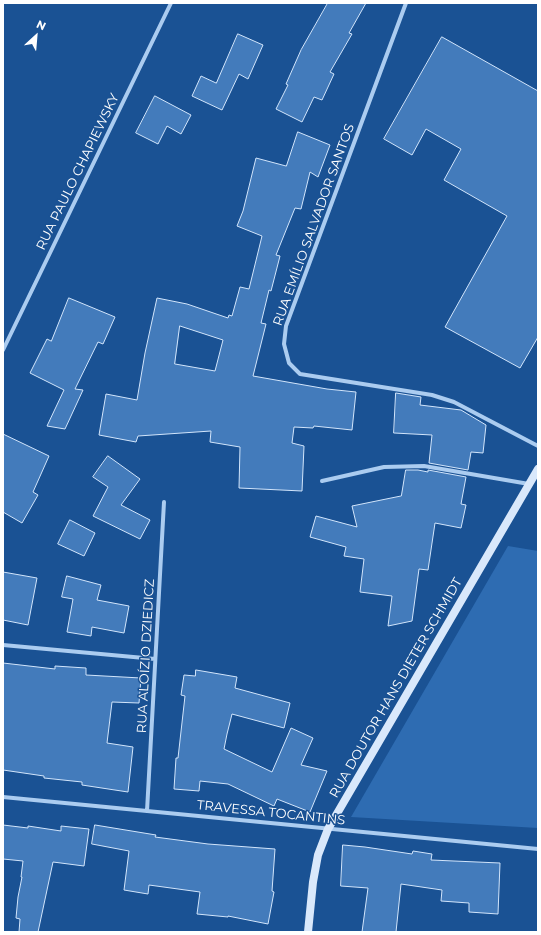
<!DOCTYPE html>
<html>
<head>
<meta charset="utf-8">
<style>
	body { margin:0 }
	#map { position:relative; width:541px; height:935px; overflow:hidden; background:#1a5294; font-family:Montserrat,sans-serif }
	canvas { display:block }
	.frame { position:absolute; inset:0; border:4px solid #fff; pointer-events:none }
	.north { position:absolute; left:16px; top:16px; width:40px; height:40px; -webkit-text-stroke:3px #1a5294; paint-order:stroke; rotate:26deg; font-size:11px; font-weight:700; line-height:16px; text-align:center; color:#fff }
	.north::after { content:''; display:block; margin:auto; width:14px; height:18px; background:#fff; clip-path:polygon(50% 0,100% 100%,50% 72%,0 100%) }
</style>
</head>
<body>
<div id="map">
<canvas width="541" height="935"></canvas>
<div class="frame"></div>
<div class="north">N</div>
</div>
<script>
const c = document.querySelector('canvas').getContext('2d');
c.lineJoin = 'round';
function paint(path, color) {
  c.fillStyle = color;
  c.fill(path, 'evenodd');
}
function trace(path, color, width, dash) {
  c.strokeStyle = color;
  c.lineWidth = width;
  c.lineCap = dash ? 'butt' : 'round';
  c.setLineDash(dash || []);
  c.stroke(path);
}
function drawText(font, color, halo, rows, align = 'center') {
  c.font = font + ' Montserrat,sans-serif';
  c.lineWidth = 3;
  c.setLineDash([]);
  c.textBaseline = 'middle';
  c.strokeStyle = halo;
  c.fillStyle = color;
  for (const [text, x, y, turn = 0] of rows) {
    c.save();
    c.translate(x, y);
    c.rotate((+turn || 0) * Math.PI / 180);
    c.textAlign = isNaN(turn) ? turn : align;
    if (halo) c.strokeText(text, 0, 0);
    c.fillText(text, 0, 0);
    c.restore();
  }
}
const green = new Path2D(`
	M508 546 538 551V828L351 817Z`);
const building = new Path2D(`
	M328 3H366L349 33 352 34 330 72 334 74 322 100 314 97 302 122 276 109 288 85 286 84 301 50Z
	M238 34 263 45 248 79 239 74 222 110 192 96 201 76 216 83Z
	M442 37 538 91V337L520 368 445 327 507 216 444 180 461 149 426 129 412 155 384 139Z
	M155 96 191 115 181 134 167 126 158 144 136 133Z
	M298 132 330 145 318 177 310 172 301 209 295 208 276 255 280 256 271 291 269 290 261 323 266 324 253 376 327 389 356 392 352 430 314 426 313 428 294 427 292 443 304 446 302 491 239 488 240 447 210 442 211 431 138 436 136 442 99 435 106 394 137 400 145 353 157 298 187 304 228 318 229 315 232 316 240 287 249 289 262 236 237 226 243 211 256 158 286 166ZM180 326 223 340 215 371 175 364Z
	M69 298 115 317 103 344 98 342 75 389 83 390 65 429 47 426 64 390 30 373 47 339 51 341Z
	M396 393 421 397 420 405 461 410 486 425 483 453 471 452 468 470 429 463 432 435 394 433Z
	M3 434 49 456 33 492 38 495 22 523 3 512Z
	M108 456 140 479 121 505 150 520 140 539 93 516 108 487 93 477Z
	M406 470H418L428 472V470L466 477 461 504 466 505 461 528 435 523 428 570 419 569 412 621 388 626 392 596 360 592 364 559 344 556 346 547 310 537 316 516 357 527 352 506 401 496Z
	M70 520 95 533 84 556 58 544Z
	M3 572 37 578 28 625 3 620Z
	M67 576 101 585 97 600 129 606 124 633 92 627 91 636 67 632 73 599 62 597Z
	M3 663 55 669V666L86 668V675L141 678 139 703 112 702 107 743 133 747 128 792 82 785V782L44 778V776L3 770Z
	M196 670 237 677 235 688 290 703 284 728 232 714 227 734 224 749 272 772 291 728 313 738 301 765 327 771 310 812 277 799 274 806 228 784 200 781 199 791 174 789 176 758H178L185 696 181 695 184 675 195 676Z
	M3 825 28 828V826L61 831V826L89 829 84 866 53 862 38 932H19L20 919 16 918 18 897 22 877H21L23 861 3 859Z
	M95 825 156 835 155 837 208 844 275 849 272 891 274 892 268 924 228 916V917L197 914 200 892 149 885 148 894 124 890 129 851 92 844Z
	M343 845 365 847 412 854 413 851 432 854 431 860 500 863 498 914 469 912V903L441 901 442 890 401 884 396 932H362L368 888 341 886Z`);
const street = new Path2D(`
	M406 3 286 326 284 344 289 363 300 374 432 395 454 402 538 446
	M3 350 171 3
	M322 481 384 467 424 466 529 484
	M3 645 155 659
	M3 797 538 849
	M147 811 164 502`);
const secondary = new Path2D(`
	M308 932 313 882 318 855 328 829 538 469`);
const streetNames = [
	["RUA PAULO CHAPIEWSKY",78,172,-64],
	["RUA EMÍLIO SALVADOR SANTOS",314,225,-70],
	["RUA ALOÍZIO DZIEDICZ",146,656,-87],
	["RUA DOUTOR HANS DIETER SCHMIDT",396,688,-60],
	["TRAVESSA TOCANTINS",271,813,6]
];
paint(green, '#2e6cb2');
paint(building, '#437bbb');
trace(building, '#d2e5fb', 1);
trace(street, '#abccf0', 4);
trace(secondary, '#d9e8fb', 8);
drawText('13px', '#fff', '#1a5294', streetNames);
</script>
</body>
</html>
